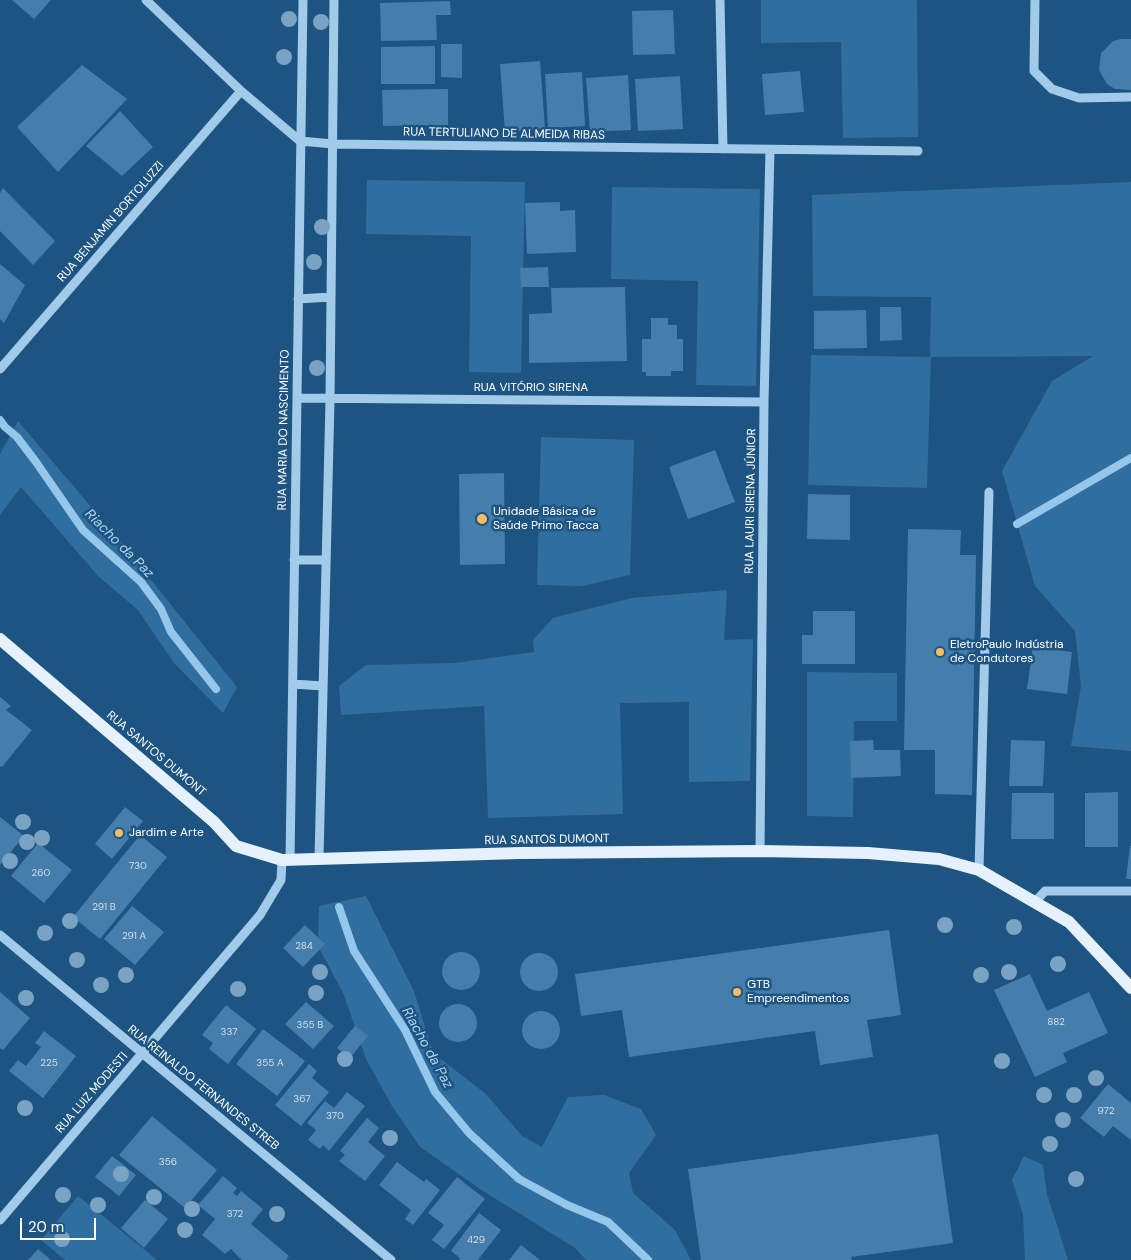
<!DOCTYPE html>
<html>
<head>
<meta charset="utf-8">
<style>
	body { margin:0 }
	#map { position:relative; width:1131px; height:1260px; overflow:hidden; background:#1d5482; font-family:"DM Sans",sans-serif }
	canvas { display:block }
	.scale { position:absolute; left:20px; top:1218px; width:76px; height:22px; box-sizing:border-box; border:2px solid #fff; border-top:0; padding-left:6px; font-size:15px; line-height:18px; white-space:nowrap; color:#fff; -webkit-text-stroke:4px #1d5482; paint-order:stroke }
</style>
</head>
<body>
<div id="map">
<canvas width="1131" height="1260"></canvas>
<div class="scale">20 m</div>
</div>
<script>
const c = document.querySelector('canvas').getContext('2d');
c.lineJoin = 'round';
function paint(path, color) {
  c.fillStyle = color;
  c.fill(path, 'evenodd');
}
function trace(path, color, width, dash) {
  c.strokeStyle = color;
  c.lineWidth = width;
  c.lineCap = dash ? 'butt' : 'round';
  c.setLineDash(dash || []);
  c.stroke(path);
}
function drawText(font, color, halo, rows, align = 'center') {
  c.font = font + ' "DM Sans",sans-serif';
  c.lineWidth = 5;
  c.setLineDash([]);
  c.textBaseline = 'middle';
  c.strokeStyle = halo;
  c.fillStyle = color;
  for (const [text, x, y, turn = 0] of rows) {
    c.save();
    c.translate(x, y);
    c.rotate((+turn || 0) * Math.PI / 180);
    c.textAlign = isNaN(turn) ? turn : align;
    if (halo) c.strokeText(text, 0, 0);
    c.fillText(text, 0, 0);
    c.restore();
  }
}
const green = new Path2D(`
	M761 0H917L918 137 843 138 841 42 761 43Z
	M367 180 525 182 521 373 469 372 471 236 366 234Z
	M1131 182V751L1071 746 1081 686 1075 631 1035 586 1002 471 1052 381 1093 356 931 357 927 488 808 485 811 355 930 357 931 297 813 296 812 195Z
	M612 187 760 189 756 386 696 385 698 281 611 279Z
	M18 421 115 535 237 687 223 713 174 663 138 610 98 576 21 487 0 515V454Z
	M541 437 634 440 630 575 582 586 537 585Z
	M727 590 724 640 753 639 750 781 689 782V702L620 703 623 814 488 818 484 706 341 715 339 686 366 665 455 663 534 652 533 640 553 618 632 598Z
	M807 672 897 673V721H854L853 817 807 816Z
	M366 896 414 991 433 1053 486 1094 522 1136 542 1147 568 1097 604 1095 641 1109 656 1135 629 1173 633 1193 675 1230 691 1260H586L575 1248 483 1191 420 1147 392 1106 367 1061 343 993 318 946 319 906Z
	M1024 1156 1043 1165 1047 1194 1068 1260H1025L1023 1214 1012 1180Z
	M78 1196 150 1254 156 1260H65L41 1240Z`);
const stream = new Path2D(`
	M0 420 5 427 17 437 36 462 83 530 141 582 161 609 171 632 216 689
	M1017 524 1131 458
	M339 907 354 951 405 1030 435 1092 469 1133 519 1179 567 1205 608 1222 648 1260`);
const building = new Path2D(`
	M12 0H51L34 19Z
	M450 1 451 15H436L437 40 381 41 380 3Z
	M673 10 675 54 633 55 632 11Z
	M1121 39H1131V90L1115 89 1107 84 1099 70 1101 53 1113 41Z
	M441 44H462V78L441 77Z
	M435 46V84H381V47Z
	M540 61 545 129 505 132 500 64Z
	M82 65 127 99 58 172 17 127Z
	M800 71 804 112 765 115 762 74Z
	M582 72 585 126 548 128 545 74Z
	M628 75 631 130 590 132 586 78Z
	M680 76 683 129 638 131 635 79Z
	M448 89V125L383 126 382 90Z
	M120 111 153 147 122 176 86 146Z
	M3 188 55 241 33 265 0 231V193Z
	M560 202V211L575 210 576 252 527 254 525 203Z
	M0 264 25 285 4 323 0 319Z
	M548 267 549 287H521L520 268Z
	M625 287 627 361 529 363V314L552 313 551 288Z
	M880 307H901L902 340 880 341Z
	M866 310 867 348 814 349V311Z
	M651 318H668V325H677V339H683V371H671V376H646V372H642V339H651Z
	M715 450 735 502 688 519 669 467Z
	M504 473 505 564 460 565 459 474Z
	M808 494 850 495V540L807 539Z
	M908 529 961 530 960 555H976L972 795 935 794V750H904Z
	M813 611H855V664H802V635H813Z
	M1033 647 1072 652 1067 694 1027 689Z
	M0 697 11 706 6 710 32 730 2 767 0 766Z
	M873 740 874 750H900L901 776 851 778 850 741Z
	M1011 740 1045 741 1043 786H1009Z
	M1118 792V847H1085V793Z
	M1012 793H1054V839H1011Z
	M125 807 143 821 112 859 95 844Z
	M0 817 24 836 0 865Z
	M140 835 167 857 100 939 73 917Z
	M38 843 72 870 44 903 11 876Z
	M1130 846H1131V879H1126Z
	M132 906 164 932 135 965 104 939Z
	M305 925 325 944 303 967 283 948Z
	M889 930 901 1015 867 1020 873 1057 820 1065 815 1031 629 1057 622 1010 581 1016 575 974Z
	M442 971a19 19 0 1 1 38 0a19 19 0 1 1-38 0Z
	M520 972a19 19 0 1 1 38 0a19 19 0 1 1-38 0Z
	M1030 974 1047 1011 1089 992 1108 1033 1063 1053 1067 1062 1035 1077 994 990Z
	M0 992 30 1018 3 1050 0 1048Z
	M306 1002 334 1026 313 1049 285 1024Z
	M439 1023a19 19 0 1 1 38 0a19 19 0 1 1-38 0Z
	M226 1005 256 1029 228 1064 209 1049 213 1043 202 1035Z
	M522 1030a19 19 0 1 1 38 0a19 19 0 1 1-38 0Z
	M355 1026 368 1036 350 1058 337 1048Z
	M263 1029 305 1061 277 1096 236 1064Z
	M44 1031 76 1056 43 1098 9 1071 18 1060 26 1066 41 1047 35 1043Z
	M309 1064 317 1071 312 1078 329 1092 301 1126 275 1105Z
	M1108 1084 1131 1103V1140L1113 1126 1104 1137 1080 1118Z
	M347 1092 365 1106 329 1151 323 1145 320 1149 308 1140 316 1130 307 1123 325 1101 334 1108Z
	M152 1116 217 1170 185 1208 119 1155Z
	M367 1118 379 1128 368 1142 385 1156 365 1181 339 1161 345 1155 340 1151Z
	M938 1134 953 1243 851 1257 852 1260H701L688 1169Z
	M112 1156 136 1175 119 1196 95 1177Z
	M397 1162 424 1182 426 1179 440 1190 413 1225 405 1219 411 1210 379 1185Z
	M223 1176 237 1188 233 1193 237 1196 241 1191 263 1209 251 1224 289 1256 286 1260H242L231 1249 225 1254 202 1235 215 1219 198 1205Z
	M457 1177 485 1199 444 1249 432 1240 444 1225 428 1213Z
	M145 1200 168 1219 144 1248 121 1228Z
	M479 1213 501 1230 478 1260H459L460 1258 451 1251Z
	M521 1245 540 1260H509Z
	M38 1249 51 1260H28Z`);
const minor = new Path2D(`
	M146 0 241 91 300 141 333 144 918 151
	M720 0 723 149
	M1035 0 1034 71 1052 89 1079 98 1131 97
	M298 299 331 297
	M0 369 241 91
	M297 398 764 402
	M294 560H326
	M293 684 323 686
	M760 851 764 402 770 150
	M319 858 330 400 334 0
	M290 860 303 0
	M979 870 989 492
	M1035 902 1045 891H1131
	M0 935 391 1260
	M0 1220 260 915 281 880 282 860`);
const major = new Path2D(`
	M0 639 214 822 236 846 282 860 520 853 760 851 868 853 939 859 979 870 1069 922 1131 988`);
const trees = [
	[289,19],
	[321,22],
	[284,57],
	[322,227],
	[314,262],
	[317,368],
	[23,822],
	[42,838],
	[27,842],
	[10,861],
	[70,921],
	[945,925],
	[1014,927],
	[45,933],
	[77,960],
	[1058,964],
	[320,972],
	[1009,972],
	[126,975],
	[981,975],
	[101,985],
	[238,989],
	[316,993],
	[26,998],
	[345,1059],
	[1002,1061],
	[1096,1078],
	[1044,1095],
	[1074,1095],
	[25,1108],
	[1063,1120],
	[390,1138],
	[1050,1144],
	[121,1174],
	[1076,1179],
	[63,1195],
	[154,1197],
	[98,1205],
	[192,1209],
	[277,1214],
	[185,1230],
	[62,1239]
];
const markers = [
	[482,519,6,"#f9bd60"],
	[940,652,5,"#f9bd60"],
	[119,833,5,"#f9bd60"],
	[737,992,5,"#f9bd60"]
];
const numberNames = [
	["730",138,866],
	["260",41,873],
	["291 B",104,907],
	["291 A",134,936],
	["284",304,946],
	["882",1056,1022],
	["355 B",310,1025],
	["337",229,1032],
	["225",49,1063],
	["355 A",270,1063],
	["367",302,1099],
	["972",1106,1111],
	["370",335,1116],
	["356",168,1162],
	["372",235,1214],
	["429",476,1240]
];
const streetNames = [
	["RUA TERTULIANO DE ALMEIDA RIBAS",504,134,1],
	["RUA BENJAMIN BORTOLUZZI",111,222,-49],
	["RUA VITÓRIO SIRENA",531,388],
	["RUA MARIA DO NASCIMENTO",284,430,-89],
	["RUA LAURI SIRENA JÚNIOR",751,501,-89],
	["RUA SANTOS DUMONT",156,754,40],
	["RUA SANTOS DUMONT",547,840,-1],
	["RUA REINALDO FERNANDES STREB",203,1088,39],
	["RUA LUIZ MODESTI",92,1093,-49]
];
const poiNames = [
	["Unidade Básica de",493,512],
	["Saúde Primo Tacca",493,526],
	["EletroPaulo Indústria",950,645],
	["de Condutores",950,659],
	["Jardim e Arte",129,833],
	["GTB",747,985],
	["Empreendimentos",747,999]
];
const waterNames = [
	["Riacho da Paz",119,544,45],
	["Riacho da Paz",427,1048,61]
];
paint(green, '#306ea0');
trace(stream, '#95c6eb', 8);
paint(building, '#457eab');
trace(minor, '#a2cae9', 9);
trace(major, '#e5f2fe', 12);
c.fillStyle = '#7aa2c2';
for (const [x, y] of trees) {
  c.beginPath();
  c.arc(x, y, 8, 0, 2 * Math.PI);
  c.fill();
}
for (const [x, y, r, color] of markers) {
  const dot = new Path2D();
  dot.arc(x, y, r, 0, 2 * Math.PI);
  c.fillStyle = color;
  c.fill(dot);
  trace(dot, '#1d5482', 2);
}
drawText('10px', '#d0dfea', null, numberNames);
drawText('12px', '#fff', '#1d5482', streetNames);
drawText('12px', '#fff', '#1d5482', poiNames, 'left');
drawText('italic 14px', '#add4f1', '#1d5482', waterNames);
</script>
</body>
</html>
